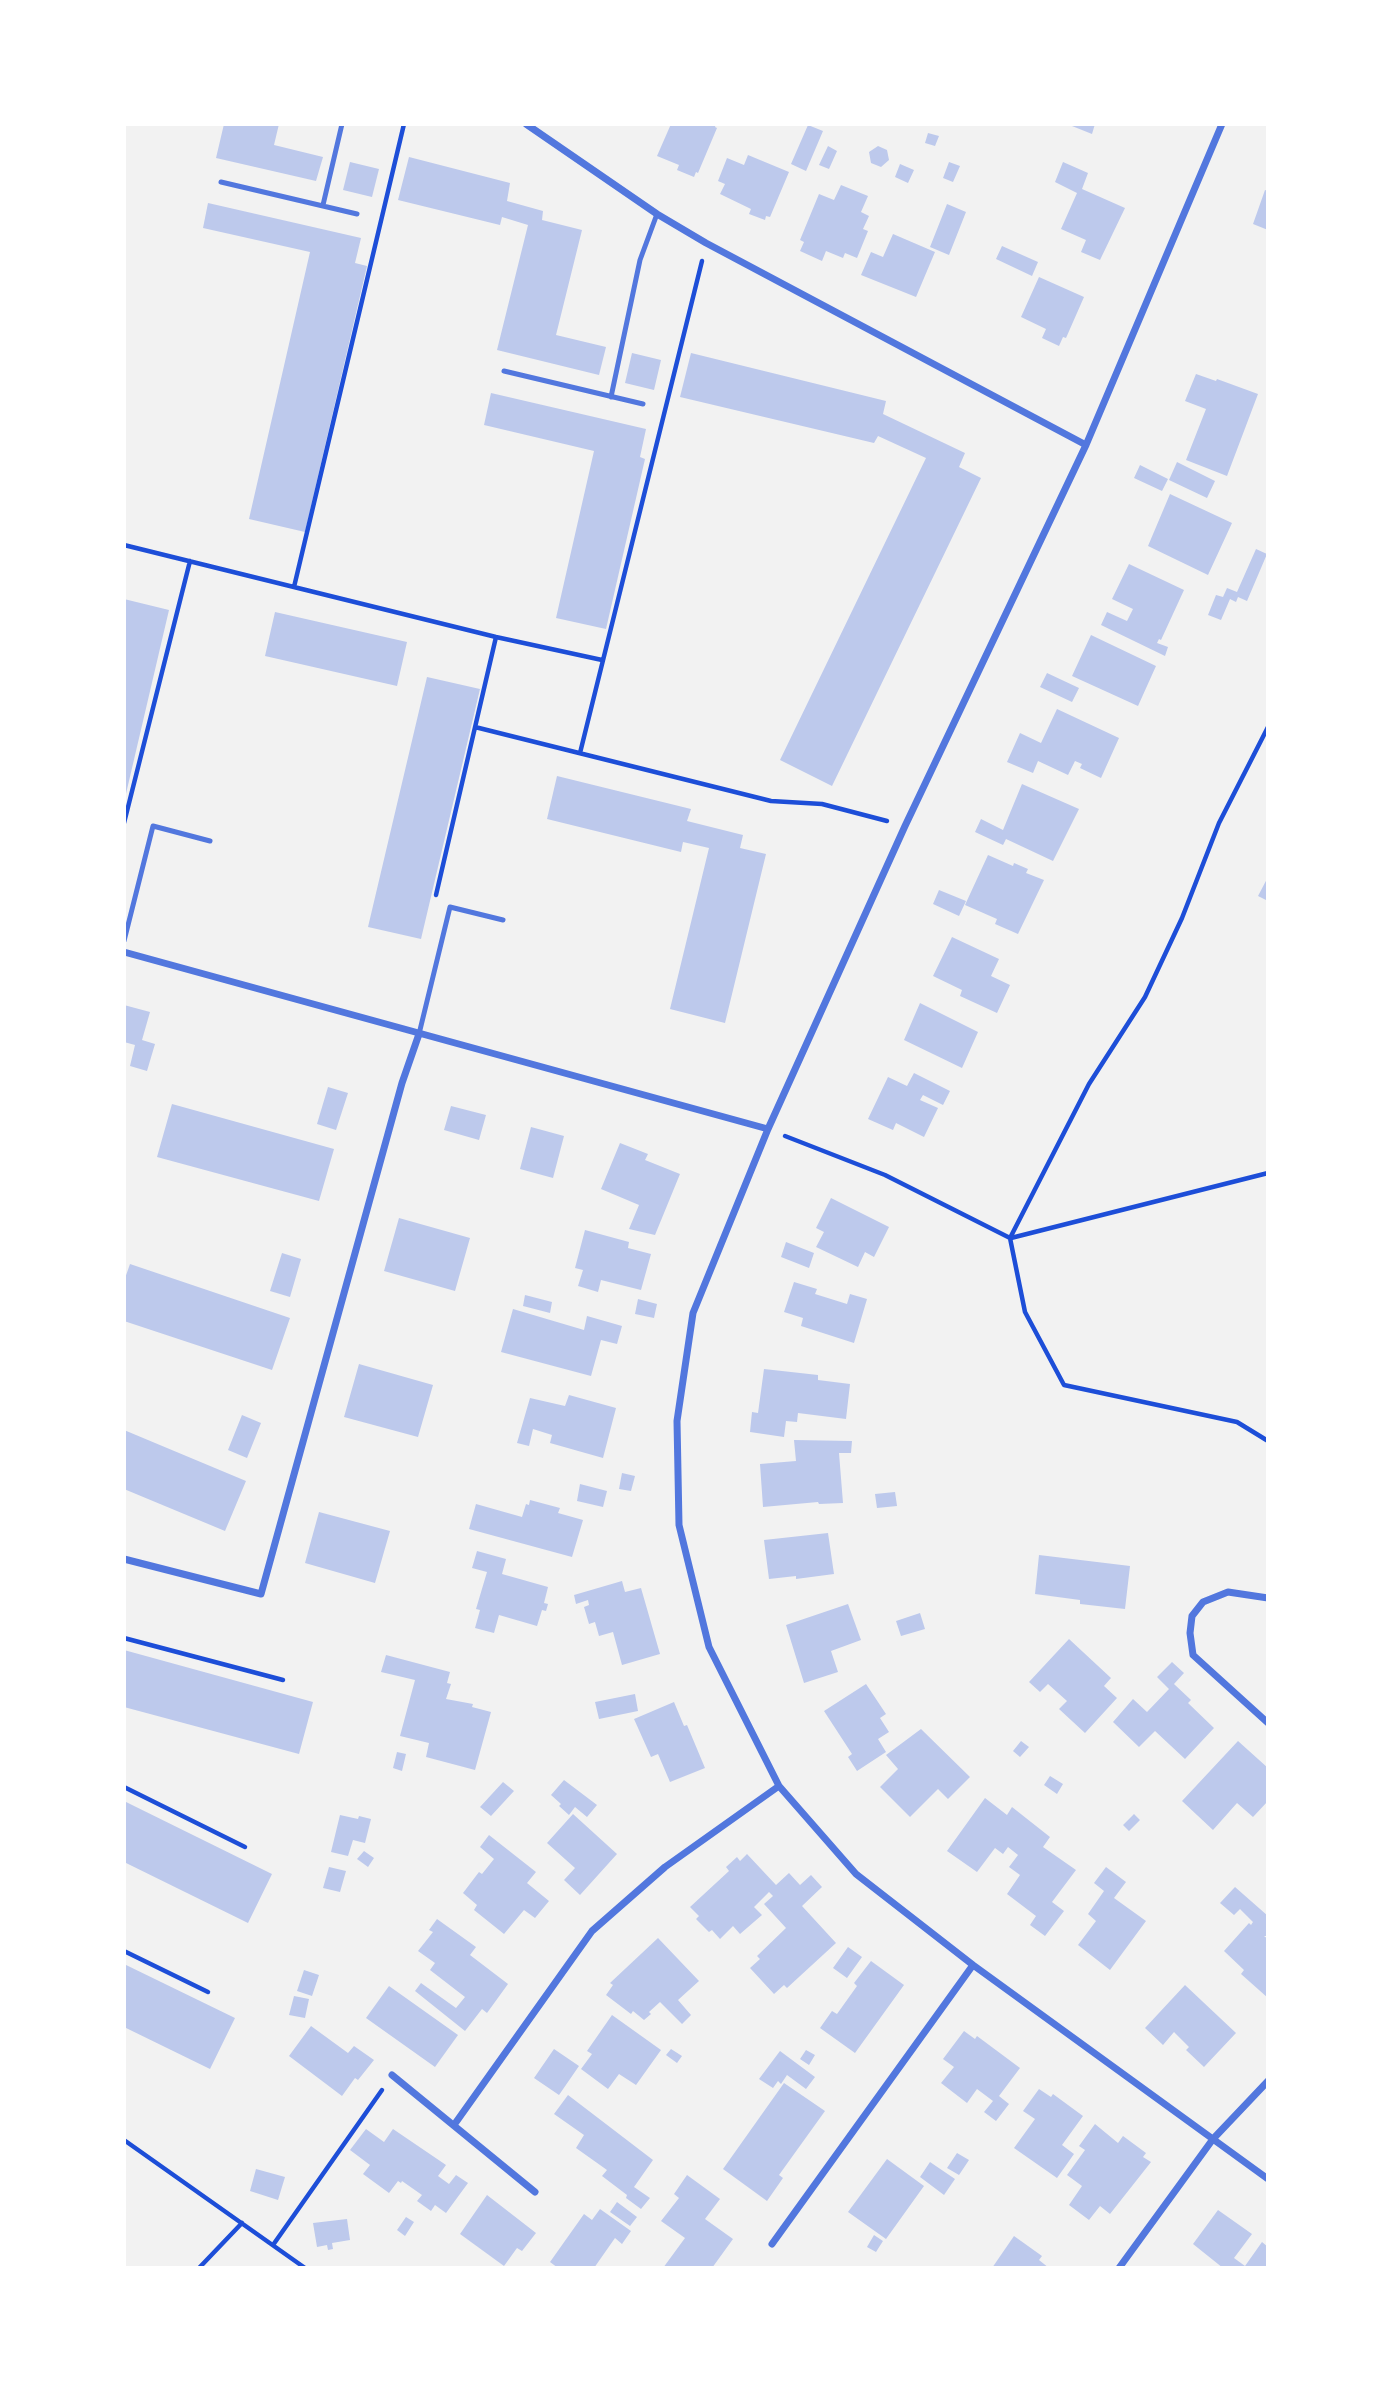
<!DOCTYPE html>
<html>
<head>
<meta charset="utf-8">
<style>
	body { margin:0 }
	#map { position:relative; width:1392px; height:2392px; overflow:hidden; background:#f2f2f2; font-family:"Archivo Narrow",sans-serif }
	canvas { display:block }
	.frame { position:absolute; inset:0; border:126px solid #fff; pointer-events:none }
</style>
</head>
<body>
<div id="map">
<canvas width="1392" height="2392"></canvas>
<div class="frame"></div>
</div>
<script>
const c = document.querySelector('canvas').getContext('2d');
c.lineJoin = 'round';
function paint(path, color) {
  c.fillStyle = color;
  c.fill(path, 'evenodd');
}
function trace(path, color, width, dash) {
  c.strokeStyle = color;
  c.lineWidth = width;
  c.lineCap = dash ? 'butt' : 'round';
  c.setLineDash(dash || []);
  c.stroke(path);
}
const building = new Path2D(`
	M224 124H279L274 145 323 157 316 181 216 158Z
	M671 124H716L715 127 717 128 698 173 696 172 694 177 677 170 679 165 657 156Z
	M1067 124H1095L1092 134Z
	M808 125 823 131 806 171 791 164Z
	M928 133 939 136 935 146 925 143Z
	M828 146 837 151 829 169 819 165Z
	M878 146 887 150 889 160 881 167 871 163 869 152Z
	M748 155 789 172 770 217 766 216 765 220 749 214 751 209 720 194 725 184 718 181 727 158 744 165Z
	M409 157 510 183 507 201 543 211 542 220 582 230 556 335 606 347 599 375 497 350 528 225 502 217 500 225 398 200Z
	M350 162 379 169 372 197 343 190Z
	M949 162 960 166 953 182 943 178Z
	M1063 162 1088 173 1082 189 1125 208 1100 260 1081 252 1086 240 1061 229 1077 193 1055 182Z
	M900 164 914 170 908 183 895 177Z
	M841 185 868 196 861 212 869 216 863 229 868 231 857 258 845 253 843 258 826 251 822 261 800 251 804 242 800 240 819 194 834 200Z
	M1265 190 1268 191V230L1253 224Z
	M208 203 361 238 355 263 367 266 305 532 249 519 310 252 203 228Z
	M947 204 966 212 949 255 930 247Z
	M893 234 935 252 916 297 861 275 871 252 883 257Z
	M1002 246 1038 262 1032 276 996 259Z
	M1039 277 1084 297 1066 338 1063 337 1059 346 1042 338 1046 329 1021 317Z
	M632 353 661 360 654 390 625 383Z
	M691 353 886 401 883 414 965 453 959 467 981 478 832 786 780 760 926 458 878 436 874 443 680 397Z
	M1196 374 1216 381 1217 379 1258 394 1227 476 1186 460 1206 409 1185 401Z
	M491 393 646 429 640 457 645 459 606 629 556 618 594 451 484 425Z
	M1177 462 1215 481 1207 498 1169 480Z
	M1140 465 1168 479 1162 491 1134 478Z
	M1170 494 1232 523 1208 575 1148 546Z
	M1256 549 1267 554 1247 601 1238 597 1236 602 1230 599 1221 620 1208 615 1216 595 1223 597 1227 588 1237 592Z
	M1129 564 1184 590 1161 640 1159 639 1157 643 1168 647 1165 656 1101 625 1107 612 1127 621 1133 609 1112 599Z
	M124 599 169 610 125 798H124Z
	M275 612 407 642 397 686 265 656Z
	M1091 635 1156 666 1138 706 1072 676Z
	M1047 673 1079 688 1072 702 1040 687Z
	M427 677 480 689 421 939 368 927Z
	M1057 709 1119 738 1101 778 1080 768 1082 764 1075 761 1068 775 1038 761 1033 773 1007 762 1020 733 1041 743Z
	M557 776 691 809 687 821 743 835 740 848 766 854 725 1023 670 1009 709 848 683 842 681 852 547 819Z
	M1022 784 1079 809 1053 861 1006 839 1003 845 975 832 981 819 1003 830Z
	M988 855 1013 866 1014 863 1028 869 1026 873 1044 880 1018 934 995 924 997 919 965 905Z
	M1268 877V901L1258 896Z
	M939 890 966 901 959 916 933 904Z
	M952 937 999 959 991 976 1010 985 997 1013 960 996 962 990 933 976Z
	M920 1003 978 1032 962 1068 904 1040Z
	M124 1005 150 1012 142 1040 155 1044 147 1071 130 1066 135 1045 124 1042Z
	M914 1073 950 1091 943 1105 923 1095 920 1100 938 1108 924 1137 896 1123 893 1130 868 1119 888 1077 907 1086Z
	M328 1087 348 1093 336 1130 317 1124Z
	M172 1104 334 1149 319 1201 157 1157Z
	M451 1106 486 1115 479 1140 444 1130Z
	M531 1127 564 1136 553 1178 520 1169Z
	M620 1143 648 1154 645 1160 680 1174 655 1235 629 1229 639 1205 601 1189Z
	M831 1198 889 1227 874 1257 865 1252 858 1267 816 1247 824 1232 816 1228Z
	M399 1218 470 1238 455 1291 384 1271Z
	M585 1230 629 1242 628 1248 651 1254 641 1290 601 1280 598 1292 578 1286 583 1270 575 1268Z
	M786 1242 814 1253 809 1268 781 1257Z
	M282 1253 301 1259 290 1297 270 1291Z
	M130 1264 290 1318 272 1370 124 1321V1281Z
	M794 1282 817 1289 815 1294 847 1304 850 1294 867 1299 854 1343 801 1326 803 1318 784 1312Z
	M525 1295 552 1302 550 1313 523 1306Z
	M638 1299 657 1304 654 1318 635 1314Z
	M513 1309 584 1330 587 1316 622 1326 617 1344 601 1340 591 1376 501 1352Z
	M359 1364 433 1385 418 1437 344 1417Z
	M764 1369 818 1375V1380L850 1384 846 1419 798 1413 797 1422 786 1421 784 1437 750 1432 752 1412 758 1413Z
	M569 1395 616 1408 603 1458 550 1443 552 1435 533 1429 529 1446 517 1443 530 1398 565 1406Z
	M242 1415 261 1423 247 1458 228 1450Z
	M124 1430 246 1481 225 1531 124 1489Z
	M794 1440 852 1441 851 1453H839L843 1503 819 1504 818 1502 763 1507 760 1464 796 1461Z
	M622 1473 635 1476 631 1491 619 1489Z
	M580 1484 607 1491 603 1507 577 1501Z
	M895 1492 897 1506 877 1508 875 1494Z
	M530 1500 560 1508 558 1513 583 1520 572 1557 469 1529 476 1504 522 1517 526 1504 529 1505Z
	M319 1512 390 1531 375 1583 305 1563Z
	M828 1533 834 1574 796 1579V1576L769 1579 764 1540Z
	M477 1551 506 1559 502 1574 548 1587 544 1603 548 1604 546 1611 542 1610 537 1626 499 1615 494 1633 475 1628 480 1610 476 1609 487 1572 472 1568Z
	M1039 1555 1130 1566 1125 1609 1080 1604V1600L1035 1594Z
	M622 1581 625 1592 641 1588 660 1654 622 1665 613 1632 599 1636 595 1622 589 1624 584 1607 589 1605 588 1600 576 1604 574 1595Z
	M848 1604 861 1640 831 1651 838 1672 804 1683 786 1625Z
	M920 1613 925 1629 901 1636 896 1621Z
	M1069 1639 1111 1678 1104 1686 1117 1698 1085 1733 1059 1709 1067 1701 1048 1684 1040 1692 1029 1682Z
	M124 1650 313 1702 299 1754 124 1707Z
	M386 1655 450 1672 447 1683 451 1684 446 1699 473 1704 472 1707 491 1712 475 1770 426 1757 429 1743 400 1736 415 1680 381 1672Z
	M1172 1662 1184 1673 1174 1684 1191 1700 1188 1703 1214 1728 1185 1759 1155 1731 1139 1747 1113 1722 1133 1699 1147 1712 1169 1689 1157 1677Z
	M866 1684 886 1714 880 1718 889 1732 878 1739 886 1752 857 1771 848 1757 852 1754 824 1711Z
	M635 1694 638 1711 599 1719 595 1702Z
	M674 1702 684 1726 687 1725 705 1768 670 1782 658 1754 651 1757 634 1719Z
	M921 1729 970 1777 948 1799 938 1789 910 1817 880 1787 898 1769 886 1755Z
	M1021 1741 1029 1747 1020 1757 1013 1751Z
	M1238 1741 1268 1768V1801L1253 1817 1237 1803 1213 1830 1182 1801Z
	M397 1752 406 1754 402 1771 393 1768Z
	M1050 1776 1063 1784 1057 1794 1044 1785Z
	M564 1780 597 1805 587 1817 575 1807 569 1815 559 1806 561 1804 551 1795Z
	M503 1782 514 1791 491 1816 480 1807Z
	M985 1798 1007 1815 1012 1807 1050 1837 1043 1847 1076 1870 1052 1902 1064 1911 1045 1936 1030 1925 1036 1916 1007 1894 1020 1875 1009 1867 1018 1855 1008 1847 1003 1854 995 1848 977 1872 947 1851Z
	M124 1801 272 1874 248 1923 124 1862Z
	M573 1814 617 1854 580 1895 564 1880 575 1868 547 1843Z
	M1134 1814 1140 1820 1129 1831 1123 1825Z
	M340 1815 358 1819 359 1816 371 1819 365 1843 353 1840 348 1856 331 1852Z
	M489 1835 536 1872 527 1883 549 1901 535 1918 524 1910 504 1934 474 1910 477 1905 463 1893 479 1872 482 1874 494 1859 480 1847Z
	M364 1851 374 1858 368 1867 357 1859Z
	M747 1854 776 1885 789 1873 800 1885 811 1875 822 1887 802 1906 836 1943 787 1988 784 1985 774 1994 750 1968 760 1959 757 1956 786 1928 764 1904 773 1896 769 1892 754 1907 762 1915 740 1934 733 1926 720 1939 712 1930 709 1932 696 1919 699 1916 690 1907 729 1871 726 1867 737 1857 740 1861Z
	M329 1867 346 1871 340 1892 323 1888Z
	M1106 1867 1126 1882 1114 1898 1146 1921 1110 1970 1078 1945 1096 1921 1088 1914 1104 1891 1094 1883Z
	M1235 1887 1268 1916V1936H1264L1268 1939V1998L1241 1974 1244 1970 1224 1951 1249 1923 1251 1925 1253 1922 1240 1909 1234 1915 1220 1903Z
	M437 1919 476 1947 470 1955 508 1984 487 2013 482 2009 465 2031 415 1991 421 1983 456 2008 465 1997 430 1970 435 1963 418 1951 433 1932 429 1930Z
	M658 1938 699 1981 678 2000 691 2015 682 2024 660 2002 649 2012 651 2014 644 2020 633 2011 631 2014 606 1995 613 1985 610 1983Z
	M848 1947 862 1957 847 1978 833 1968Z
	M871 1961 904 1985 855 2053 820 2028 832 2011 837 2014 857 1986 854 1983Z
	M124 1964 235 2018 210 2069 124 2027Z
	M304 1970 319 1975 312 1996 297 1991Z
	M1185 1985 1236 2033 1204 2067 1186 2050 1189 2047 1174 2032 1163 2045 1145 2028Z
	M389 1986 458 2035 435 2067 366 2018Z
	M294 1996 309 1999 305 2018 289 2015Z
	M612 2015 661 2050 636 2085 619 2074 608 2089 581 2069 592 2054 587 2051Z
	M311 2026 348 2053 354 2046 374 2060 358 2080 355 2078 342 2096 289 2056Z
	M964 2031 975 2039 977 2036 1020 2068 999 2096 1009 2104 996 2121 984 2112 993 2101 977 2089 967 2103 941 2083 954 2067 943 2059Z
	M554 2049 579 2066 559 2095 534 2078Z
	M671 2049 682 2056 677 2063 666 2055Z
	M806 2050 815 2055 809 2065 800 2059Z
	M780 2051 815 2077 806 2089 787 2075 781 2084 778 2081 773 2088 759 2079Z
	M784 2083 825 2111 779 2175 783 2178 767 2201 723 2169Z
	M1039 2089 1051 2097 1053 2094 1083 2116 1062 2145 1074 2154 1057 2178 1014 2148 1035 2119 1023 2111Z
	M568 2095 653 2160 634 2187 650 2198 641 2209 626 2198 627 2195 602 2176 607 2170 576 2148 584 2135 554 2114Z
	M1095 2124 1118 2143 1123 2136 1146 2153 1143 2157 1151 2162 1110 2214 1100 2206 1089 2220 1069 2205 1082 2186 1067 2175 1085 2150 1079 2146Z
	M366 2129 384 2142 393 2129 446 2165 438 2176 449 2184 456 2175 468 2183 446 2213 435 2205 431 2211 417 2201 422 2195 402 2181 401 2183 398 2181 389 2193 363 2174 370 2165 350 2150Z
	M957 2153 969 2160 959 2175 947 2168Z
	M887 2159 924 2186 886 2239 848 2212Z
	M930 2162 955 2179 944 2195 920 2177Z
	M256 2169 285 2177 278 2200 250 2191Z
	M687 2175 720 2199 705 2219 733 2239 712 2268H663L685 2238 661 2221 679 2198 674 2194Z
	M487 2195 536 2233 522 2251 517 2248 504 2266 460 2234Z
	M617 2202 637 2217 630 2226 610 2212Z
	M600 2209 631 2231 622 2244 615 2238 594 2268H558L550 2262 584 2214 592 2220Z
	M1218 2210 1252 2234 1234 2258 1245 2266 1262 2242 1268 2247V2268H1223L1193 2244Z
	M406 2217 414 2222 405 2236 397 2230Z
	M347 2219 350 2240 332 2243 333 2249 328 2250 327 2245 317 2247 313 2223Z
	M874 2235 883 2241 876 2252 867 2247Z
	M1014 2236 1042 2256 1039 2260 1049 2268H992Z`);
const path = new Path2D(`
	M124 545 496 637 602 660
	M294 587 404 124
	M475 727 771 801 822 804 887 821
	M580 753 702 261
	M124 823 190 561
	M436 895 496 637
	M785 1136 885 1175 1010 1238 1025 1312 1064 1385 1237 1422 1268 1441
	M1010 1238 1089 1084 1145 997 1182 918 1219 823 1268 727
	M1011 1238 1268 1173
	M124 1638 283 1680
	M124 1787 245 1847
	M124 1951 208 1992
	M124 2140 305 2268
	M273 2245 382 2090
	M199 2268 242 2223`);
const service = new Path2D(`
	M221 182 357 214
	M323 205 342 124
	M504 371 643 404
	M611 397 640 260 657 214
	M124 941 153 826 210 841
	M419 1034 450 907 503 920`);
const minor = new Path2D(`
	M526 124 657 214 706 243 1086 445
	M1222 124 1086 445 905 826 768 1129 693 1313 677 1421 679 1525 709 1647 779 1786 856 1874 973 1965 1268 2179
	M124 952 768 1129
	M124 1559 261 1594 402 1083 419 1034
	M1268 1598 1228 1592 1203 1602 1192 1616 1190 1633 1193 1655 1268 1723
	M392 2075 535 2192
	M454 2125 592 1931 665 1867 779 1786
	M772 2244 973 1965
	M1119 2268 1213 2139 1268 2081`);
paint(building, '#bdc9ec');
trace(path, '#1d4ed8', 4.5);
trace(service, '#5277de', 5);
trace(minor, '#5277de', 7);
</script>
</body>
</html>
